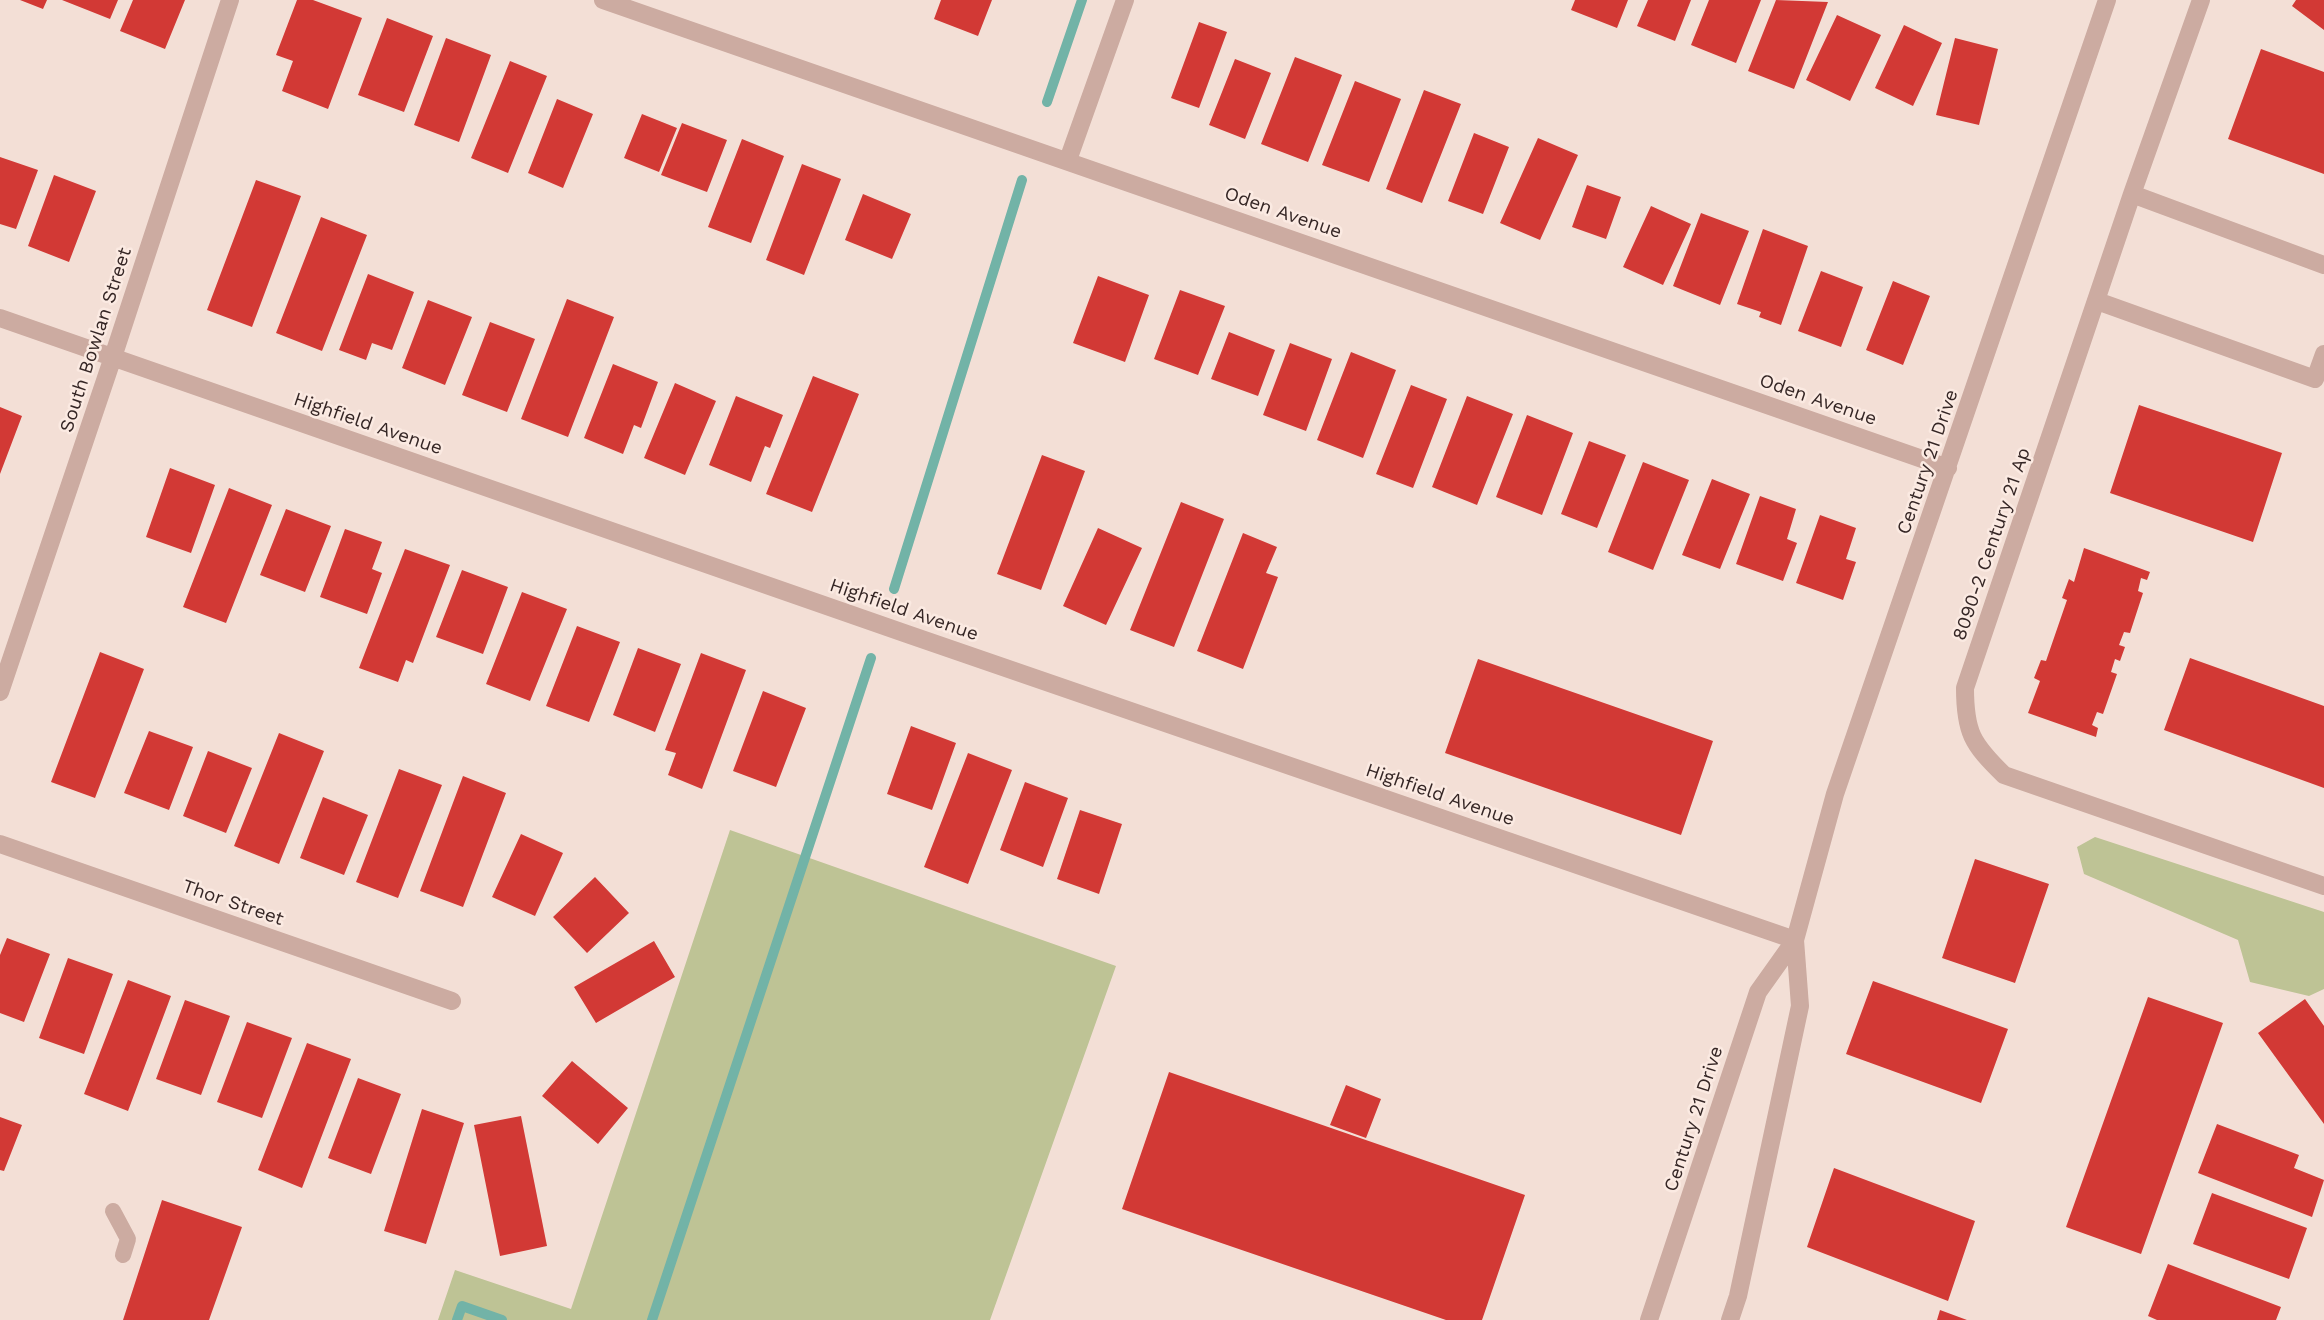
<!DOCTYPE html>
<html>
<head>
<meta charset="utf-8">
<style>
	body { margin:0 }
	canvas { display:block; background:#f3dfd6 }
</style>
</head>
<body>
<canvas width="2324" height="1320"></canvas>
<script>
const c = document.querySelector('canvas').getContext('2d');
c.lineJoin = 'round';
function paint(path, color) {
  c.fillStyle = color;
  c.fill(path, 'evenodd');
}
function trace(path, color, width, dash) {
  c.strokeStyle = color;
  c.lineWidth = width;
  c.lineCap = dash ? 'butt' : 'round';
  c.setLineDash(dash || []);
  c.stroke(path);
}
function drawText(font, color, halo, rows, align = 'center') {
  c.font = font + ' "Work Sans",sans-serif';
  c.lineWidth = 5;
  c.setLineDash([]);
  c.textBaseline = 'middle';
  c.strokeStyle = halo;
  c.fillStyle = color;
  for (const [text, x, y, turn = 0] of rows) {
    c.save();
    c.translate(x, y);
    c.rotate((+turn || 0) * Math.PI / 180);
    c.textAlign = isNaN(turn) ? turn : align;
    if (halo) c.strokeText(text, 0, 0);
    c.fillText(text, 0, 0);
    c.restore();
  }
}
const green = new Path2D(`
	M730 830 1116 966 990 1320H438L455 1270 571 1309Z
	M2095 837 2324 912V989L2309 996 2250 982 2238 940 2084 874 2077 847Z`);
const stream = new Path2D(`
	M1047 102 1082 0
	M894 589 1022 180
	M457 1320 462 1306 502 1320
	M652 1320 871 658`);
const building = new Path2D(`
	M20 0H47L43 9Z
	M62 0H118L110 19Z
	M133 0H185L165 49 120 31Z
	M297 0H313L362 18 328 109 282 91 293 61 276 55Z
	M941 0H992L978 36 934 19Z
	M1575 0H1628L1617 28 1571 10Z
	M1648 0H1691L1675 41 1637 26Z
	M1709 0H1761L1736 63 1691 45Z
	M1776 0 1828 2 1794 89 1748 71Z
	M2296 0H2324V30L2292 6Z
	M1837 15 1881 35 1850 101 1806 80Z
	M387 18 433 36 404 112 358 95Z
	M1199 22 1227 32 1199 108 1171 98Z
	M1904 25 1942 43 1913 106 1875 88Z
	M446 38 491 55 459 142 414 125Z
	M1955 38 1998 49 1979 125 1936 115Z
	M2261 49 2324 72V174L2228 139Z
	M1295 57 1342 75 1308 162 1261 144Z
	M1235 59 1271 73 1245 139 1209 125Z
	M510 61 547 76 508 173 471 158Z
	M1355 81 1401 99 1369 182 1322 165Z
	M1424 90 1461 104 1422 203 1386 189Z
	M557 99 593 114 563 188 528 173Z
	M642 114 677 128 659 172 624 158Z
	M682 123 727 140 707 192 661 175Z
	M1474 133 1509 147 1483 214 1448 201Z
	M1538 138 1578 155 1540 240 1500 223Z
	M742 139 784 156 751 243 708 227Z
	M0 157 38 170 16 229 0 224Z
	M802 164 841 179 804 275 766 260Z
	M54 175 96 191 69 262 28 246Z
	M256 180 301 196 252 327 207 310Z
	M1587 185 1621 197 1606 239 1572 227Z
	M863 194 911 214 892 259 845 240Z
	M1651 206 1691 224 1663 285 1623 267Z
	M1701 213 1749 231 1720 305 1673 286Z
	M321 217 367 235 322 351 276 333Z
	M1763 229 1808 246 1781 325 1759 317 1761 312 1737 304Z
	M1821 271 1863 287 1841 347 1798 331Z
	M368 274 414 292 392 350 372 343 366 360 339 350Z
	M1098 276 1149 295 1125 362 1073 343Z
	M1893 281 1930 296 1903 365 1866 350Z
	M1180 290 1225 306 1198 375 1154 359Z
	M567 299 614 317 568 437 521 419Z
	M428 300 472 317 445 385 402 368Z
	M490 322 535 339 507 412 462 395Z
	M1229 332 1275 350 1258 396 1211 379Z
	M1290 343 1332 359 1306 431 1263 415Z
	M1351 352 1396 370 1363 458 1317 440Z
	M613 364 658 382 641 428 634 425 623 454 584 438Z
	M813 376 859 394 812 512 766 494Z
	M675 383 716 401 685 475 644 458Z
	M1411 385 1447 399 1413 488 1376 474Z
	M736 396 783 415 770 448 765 446 751 482 709 465Z
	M1467 396 1513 414 1477 505 1432 487Z
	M2139 405 2282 453 2253 542 2110 493Z
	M0 407 22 416 0 474Z
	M1527 415 1573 433 1542 515 1496 497Z
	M1589 441 1626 455 1597 528 1561 514Z
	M1042 455 1085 471 1041 590 997 574Z
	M1643 462 1689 480 1653 570 1608 552Z
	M170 468 215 485 191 553 146 537Z
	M1712 479 1750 494 1720 569 1682 555Z
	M229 488 272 505 226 623 183 607Z
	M1760 496 1796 509 1787 539 1797 543 1783 581 1736 564Z
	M1181 502 1224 519 1174 647 1130 630Z
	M286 509 331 526 305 592 260 575Z
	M1820 515 1856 528 1846 559 1856 562 1843 600 1796 583Z
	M1098 528 1142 548 1106 625 1063 606Z
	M345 529 382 542 372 569 382 573 367 614 320 597Z
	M1243 533 1277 547 1266 573 1278 577 1243 669 1197 651Z
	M2084 548 2150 572 2147 580 2141 578 2138 591 2143 593 2130 633 2124 632 2119 645 2125 647 2120 661 2115 659 2111 672 2117 674 2103 714 2097 712 2092 725 2098 728 2096 737 2028 713 2040 681 2034 678 2041 660 2046 661 2067 600 2062 598 2069 579 2074 582Z
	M405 549 450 565 413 663 406 660 398 682 359 668Z
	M462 570 508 587 483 654 436 637Z
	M522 592 567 609 530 701 486 684Z
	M577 626 620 642 589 722 546 706Z
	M638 648 681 664 655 732 613 715Z
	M100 652 144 669 95 798 51 782Z
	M701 653 746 670 702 789 668 775 676 753 665 750Z
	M2190 658 2324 706V788L2164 730Z
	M1478 659 1713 741 1681 835 1445 753Z
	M763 691 806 708 776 787 733 771Z
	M911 726 956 743 932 810 887 794Z
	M149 731 193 747 169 810 124 793Z
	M279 733 324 751 279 864 234 846Z
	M208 751 252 768 226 833 183 816Z
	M968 753 1012 770 968 884 924 867Z
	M399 769 442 785 398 898 356 882Z
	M463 776 506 793 463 907 420 891Z
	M1025 782 1068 798 1043 867 1000 850Z
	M323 797 368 815 344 875 300 858Z
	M1080 810 1122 824 1099 894 1057 879Z
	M521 834 563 853 535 916 492 897Z
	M1975 859 2049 884 2015 983 1942 958Z
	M595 877 629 913 587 953 553 917Z
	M7 938 50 954 24 1022 0 1013V955Z
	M654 941 675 977 596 1023 574 987Z
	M68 958 113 974 84 1054 39 1038Z
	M128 980 171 996 128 1111 84 1094Z
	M1873 981 2008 1029 1981 1103 1846 1054Z
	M2148 997 2223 1023 2141 1254 2066 1227Z
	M2305 999 2324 1026V1124L2258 1033Z
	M185 1000 230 1016 201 1095 156 1079Z
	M247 1022 292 1038 262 1118 217 1102Z
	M307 1043 351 1059 302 1188 258 1170Z
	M572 1061 628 1108 598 1144 542 1096Z
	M1169 1072 1525 1195 1482 1320H1446L1122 1209Z
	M358 1078 401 1094 371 1174 328 1158Z
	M1346 1085 1381 1099 1366 1138 1330 1125Z
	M422 1109 464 1123 426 1244 384 1231Z
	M521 1116 547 1246 500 1256 474 1125Z
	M0 1117 22 1125 4 1171 0 1170Z
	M2217 1124 2299 1155 2294 1168 2324 1180 2312 1217 2198 1173Z
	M1834 1168 1975 1221 1948 1301 1807 1247Z
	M2212 1193 2307 1228 2289 1279 2193 1244Z
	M162 1200 242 1227 209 1320H123Z
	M2168 1264 2281 1307 2276 1320H2157L2148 1316Z
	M1940 1310 1967 1320H1937Z`);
const service = new Path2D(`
	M113 1211 128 1239 123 1255`);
const minor = new Path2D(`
	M603 0 1948 468
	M2201 0 2132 194 1965 688C1965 732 1972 744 2004 775L2324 886
	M1068 160 1125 0
	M2132 194 2324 265
	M2097 301 2315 379 2324 354
	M0 318 907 634 1795 940
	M0 692 113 357 230 0
	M0 844 452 1001
	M1649 1320 1758 992 1795 940 1835 794 2107 0
	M1730 1320 1738 1296 1800 1006 1795 940`);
const streetNames = [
	["Oden Avenue",1283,213,19],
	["South Bowlan Street",96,340,-72],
	["Oden Avenue",1818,400,19],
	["Highfield Avenue",368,424,19],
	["Century 21 Drive",1928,462,-71],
	["8090-2 Century 21 Ap",1992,544,-71],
	["Highfield Avenue",904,610,19],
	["Highfield Avenue",1440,795,19],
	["Thor Street",233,903,19],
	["Century 21 Drive",1694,1119,-72]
];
paint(green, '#bec395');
trace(stream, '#72b3a7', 10);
paint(building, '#d23935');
trace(service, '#ccaba1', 16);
trace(minor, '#ccaba1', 18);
drawText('19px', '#352625', '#fbeae2', streetNames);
</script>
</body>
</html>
